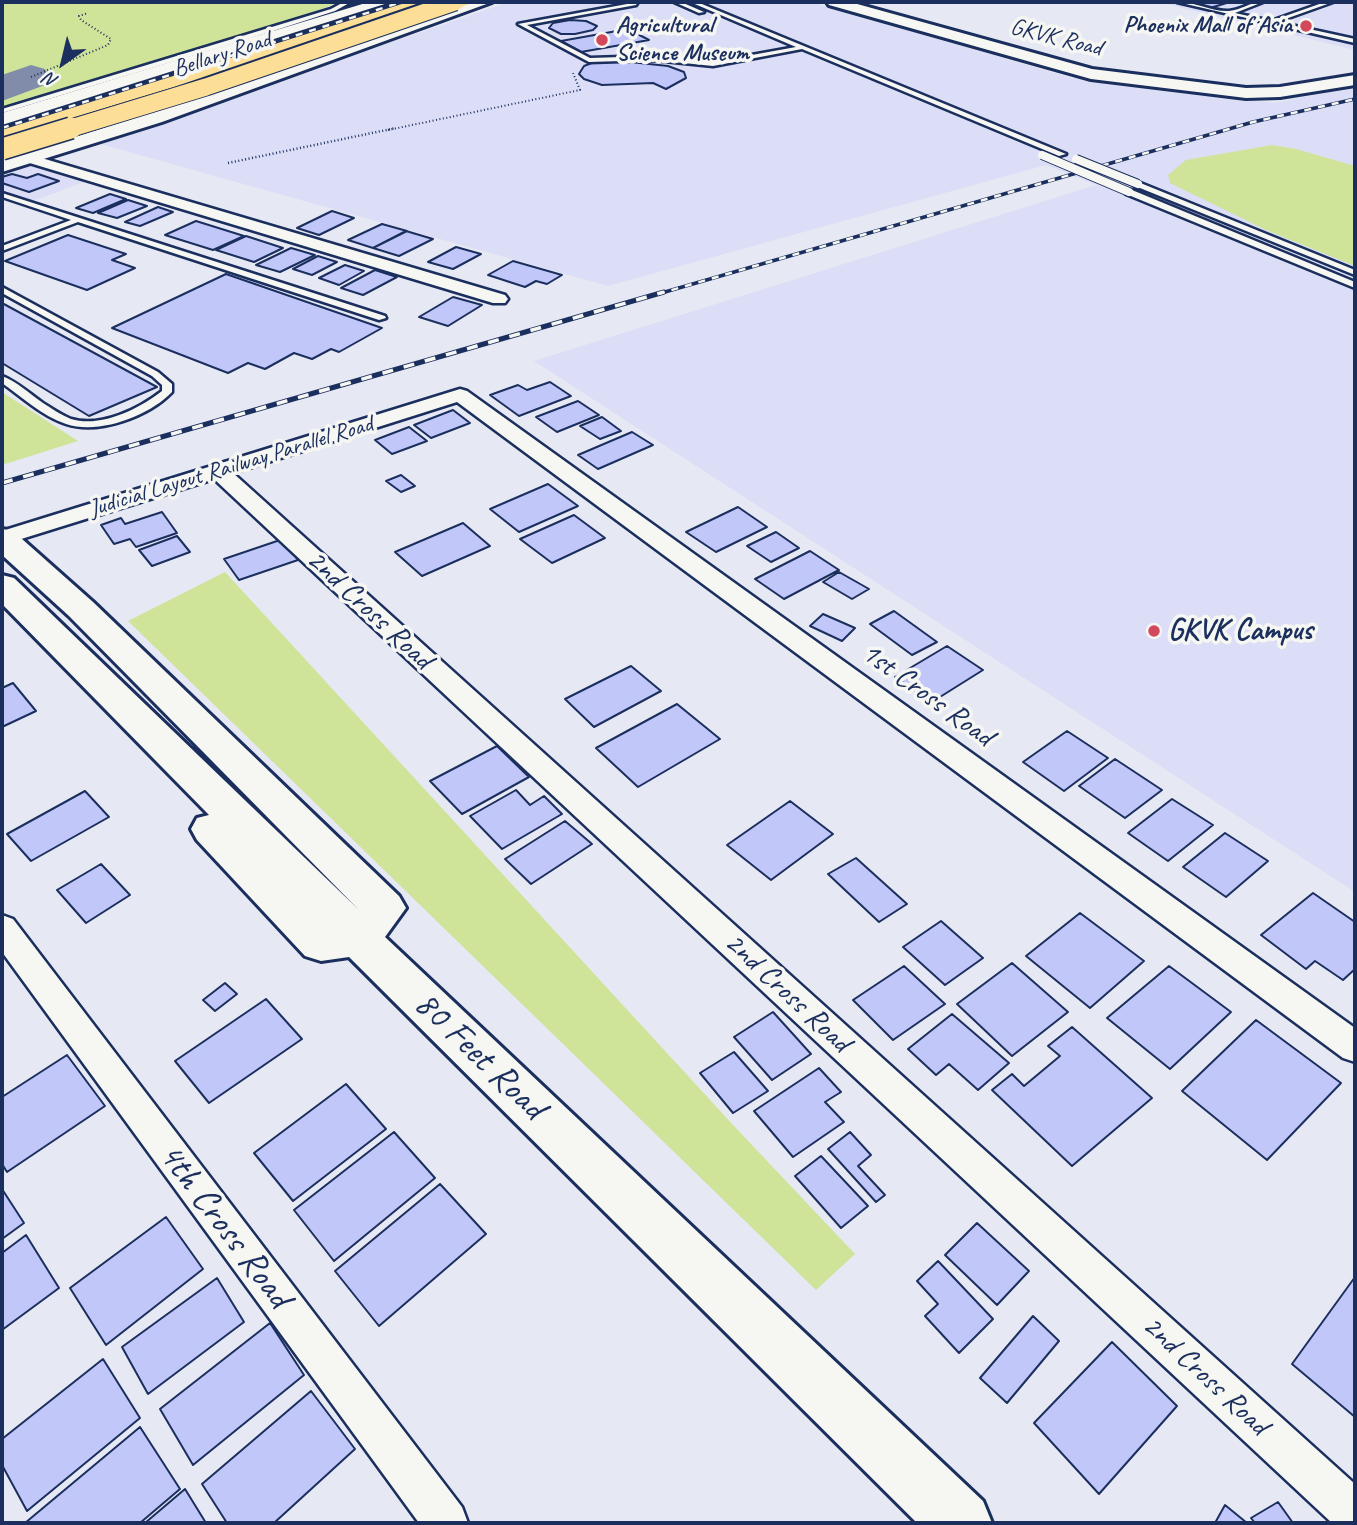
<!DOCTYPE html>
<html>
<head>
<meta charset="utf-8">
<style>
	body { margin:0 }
	#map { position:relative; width:1357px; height:1525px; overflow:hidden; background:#e6e8f4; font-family:Caveat,sans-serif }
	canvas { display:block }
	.frame { position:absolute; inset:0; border:4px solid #1b2f5e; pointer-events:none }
	.north { position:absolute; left:28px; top:28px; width:70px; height:70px; -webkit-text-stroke:5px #f6f6f2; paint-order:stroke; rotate:214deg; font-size:19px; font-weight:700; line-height:28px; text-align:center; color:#1b2f5e }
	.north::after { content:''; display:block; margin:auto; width:24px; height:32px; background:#1b2f5e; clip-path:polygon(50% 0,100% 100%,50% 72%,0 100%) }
</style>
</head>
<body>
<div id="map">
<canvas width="1357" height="1525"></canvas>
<div class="frame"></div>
<div class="north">N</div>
</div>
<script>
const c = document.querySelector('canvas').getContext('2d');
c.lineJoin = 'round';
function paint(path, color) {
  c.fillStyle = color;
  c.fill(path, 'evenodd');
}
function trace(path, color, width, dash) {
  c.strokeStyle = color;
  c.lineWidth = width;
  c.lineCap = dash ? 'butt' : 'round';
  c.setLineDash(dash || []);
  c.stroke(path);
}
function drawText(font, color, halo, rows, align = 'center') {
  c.font = font + ' Caveat,sans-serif';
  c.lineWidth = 7;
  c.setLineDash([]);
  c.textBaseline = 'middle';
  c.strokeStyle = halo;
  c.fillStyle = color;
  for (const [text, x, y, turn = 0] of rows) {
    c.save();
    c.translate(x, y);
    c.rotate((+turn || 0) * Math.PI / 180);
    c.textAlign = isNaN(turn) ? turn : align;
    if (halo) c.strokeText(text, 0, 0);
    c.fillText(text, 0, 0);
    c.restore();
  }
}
const built = new Path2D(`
	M509 2H811L1072 78 1275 103 1355 86V892L534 361 1096 185 1046 165 608 286 97 143Z
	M1158 2H1355V50Z
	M27 164 84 182 33 201 2 190V173Z`);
const green = new Path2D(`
	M2 2H341L279 24 2 109V97L45 78 18 74 2 81Z
	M1272 145 1296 149 1355 166V266L1266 230 1170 183 1168 175 1186 160Z
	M2 392 78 441 2 465Z
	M225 572 734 1126 855 1254 816 1290 128 621Z`);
const taxiway = new Path2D(`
	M31 65 45 69 50 77 45 85 2 101V75Z`);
const building = new Path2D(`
	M1183 2H1230L1210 8Z
	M570 20 586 21 597 26 593 30 575 34H561L549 28 553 23Z
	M628 29 649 40 581 52 561 41Z
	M602 59 668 66 684 72 686 78 666 89 653 83 602 85 584 79 579 74 584 66Z
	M12 174 27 178 38 174 59 181 29 192 2 183V177Z
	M110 194 126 199 93 213 76 208Z
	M128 200 147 206 117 218 98 213Z
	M158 207 173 212 140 226 125 222Z
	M332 211 354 218 319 235 297 228Z
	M196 221 244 236 213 250 165 235Z
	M382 224 407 231 373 248 348 240Z
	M406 231 433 239 399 256 373 248Z
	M68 235 126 254 112 260 135 268 87 290 5 261Z
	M246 236 283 248 254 262 216 250Z
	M456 247 481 254 453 269 428 262Z
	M291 248 315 255 280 272 256 265Z
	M318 256 337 262 312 275 293 269Z
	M513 261 562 275 547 284 536 281 525 287 488 275Z
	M345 265 364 271 339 285 319 278Z
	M375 270 397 277 363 295 341 288Z
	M226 274 382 328 339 352 331 349 312 359 294 353 265 369 248 363 228 373 112 328Z
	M453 297 482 305 448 326 419 317Z
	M2 303 157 387 89 416 2 363Z
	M550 382 571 396 519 416 490 395 518 385 527 390Z
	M578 401 599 415 557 432 536 417Z
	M453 410 470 423 431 438 414 425Z
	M602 417 621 431 600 439 580 426Z
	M409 427 427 441 392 454 375 440Z
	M632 432 653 445 598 469 578 455Z
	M401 475 415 486 401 492 386 481Z
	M548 484 578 506 519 532 490 509Z
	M738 507 767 527 716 552 686 532Z
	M162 512 177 533 136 547 130 539 114 544 101 525 121 518 125 524Z
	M574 515 605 538 552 563 520 539Z
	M463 523 490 546 422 576 395 552Z
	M776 532 799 548 771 562 747 546Z
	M177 536 190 552 152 566 139 550Z
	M283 539 298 560 239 580 224 559Z
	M810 551 839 570 784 599 755 579Z
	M839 572 869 589 852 599 823 582Z
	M894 611 937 642 912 655 870 624Z
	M823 614 855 628 842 641 810 626Z
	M947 646 983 670 932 702 895 677Z
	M631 666 661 691 594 727 565 699Z
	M13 683 36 711 2 727V688Z
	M677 704 720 739 638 787 596 748Z
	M1067 731 1108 758 1064 791 1023 762Z
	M497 746 529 777 462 814 430 781Z
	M1115 759 1162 790 1125 818 1079 786Z
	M516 790 530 805 544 796 562 814 502 849 470 816Z
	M85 791 109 817 31 861 7 834Z
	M1172 799 1213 825 1168 861 1128 833Z
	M790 801 833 834 771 880 727 845Z
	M565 821 592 844 531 884 505 859Z
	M1225 833 1268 861 1226 897 1183 867Z
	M856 858 907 904 879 922 828 874Z
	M101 864 130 895 86 923 57 890Z
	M1313 893 1355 922V969L1343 980 1315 961 1306 969 1261 935Z
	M1080 913 1144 961 1090 1008 1026 956Z
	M941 921 983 958 945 985 903 947Z
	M1012 963 1068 1012 1012 1056 957 1004Z
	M904 966 945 1004 893 1040 853 1000Z
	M1169 966 1231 1012 1170 1069 1107 1018Z
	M225 983 237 994 215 1011 203 1000Z
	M266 999 302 1039 209 1103 175 1061Z
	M773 1012 811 1054 772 1080 734 1037Z
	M952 1014 1009 1063 978 1090 949 1064 936 1075 908 1049Z
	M1256 1020 1341 1083 1267 1160 1182 1091Z
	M1072 1027 1152 1098 1072 1166 992 1090 1012 1074 1024 1086 1060 1056 1048 1046Z
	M734 1052 768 1091 733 1113 700 1073Z
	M67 1055 105 1106 7 1172 2 1164V1097Z
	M819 1068 841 1092 825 1102 844 1122 793 1157 754 1111Z
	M346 1084 386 1129 293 1201 254 1153Z
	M394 1132 435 1178 334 1261 294 1210Z
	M850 1132 871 1155 858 1166 885 1195 876 1202 828 1149Z
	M821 1156 868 1206 841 1228 795 1176Z
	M440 1184 486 1234 379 1326 335 1271Z
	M2 1189 24 1223 2 1239Z
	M166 1217 203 1269 106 1345 70 1288Z
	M977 1223 1029 1271 997 1305 945 1255Z
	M26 1235 59 1288 2 1330V1253Z
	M938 1261 993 1319 959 1353 925 1316 938 1304 917 1281Z
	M1355 1277V1417L1292 1364Z
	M217 1278 244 1322 148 1394 122 1347Z
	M1033 1316 1059 1341 1007 1403 980 1378Z
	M270 1323 304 1375 193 1465 160 1409Z
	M1112 1342 1177 1406 1099 1494 1034 1423Z
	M103 1359 140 1418 27 1511 2 1465V1439Z
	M311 1391 355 1449 274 1523H227L202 1484Z
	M140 1427 180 1489 140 1523H25Z
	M185 1489 206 1523H145Z
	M1278 1502 1293 1523H1255L1251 1518Z
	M1225 1505 1247 1523H1215Z`);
const pathFar1 = new Path2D(`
	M31 77 108 45 111 39 81 20 79 16 88 13
	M388 130 580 90 573 73`);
const path = new Path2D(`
	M228 163 396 128`);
const lane = new Path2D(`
	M344 2H351L335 11 245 40 2 113V109L331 9Z
	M638 2 636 5 527 25 590 58 654 56 713 62 796 47 690 2H697L1066 154 1059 156 802 49 713 66 654 60 589 62 518 24Z
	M674 2H681L704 12 699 13Z
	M1177 2C1194 1 1212 12 1229 11 1241 10 1250 2 1263 2L1235 13 1271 21 1325 2H1333L1277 22 1355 39V43Z
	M1138 182 1355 270V275L1135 186 1134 184Z
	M1126 190H1132L1355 282V288L1126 194Z
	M2 193 385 316 386 318 379 320 78 222 2 251V246L71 220 2 197Z
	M2 287 158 372 172 384V392C149 416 99 435 66 424 42 416 22 397 2 383V376C16 381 30 394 43 403 51 408 61 415 71 419 101 428 139 409 162 391V385L152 376 2 293Z`);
const street = new Path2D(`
	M28 154 505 295 508 299 505 303H493L23 161V155Z
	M460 389 467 391 1355 1028V1062L1343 1058 457 402 233 473 1355 1484V1523H1332L214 479 2 545V531Z
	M2 915 13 919 462 1507 468 1523H419L2 952Z`);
const secondary = new Path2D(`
	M369 2H391L2 125V113Z
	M471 2H492L162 122 2 172V160L148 114Z
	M827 2H850L1092 69 1246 88 1280 87 1355 75V85L1280 97 1246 98 1091 79 829 5Z
	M2 529 13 531 93 602 399 896 406 908 385 937 983 1501 992 1523H917L349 957 321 961 305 956 197 840 191 829 197 818 209 815 2 604V575L14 578 358 909 69 616 2 555Z`);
const highway = new Path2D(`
	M401 2H422L174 87 2 139V127Z
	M453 2H474L418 24H408L405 21Z`);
const railFar1 = new Path2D(`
	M2 128 402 2
	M658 294 1253 122 1355 99`);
const rail = new Path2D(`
	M2 483 664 292`);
const laneBridge = new Path2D(`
	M1042 155 1129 192
	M1076 159 1138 184`);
const highwayBridgeFar1 = new Path2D(`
	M65 130 206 87 455 2`);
const highwayBridge = new Path2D(`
	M2 149 71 128`);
const markers = [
	[1306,26,7,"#d1495b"],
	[602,40,7,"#d1495b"],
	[1154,631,7,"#d1495b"]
];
const farPoinames = [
	["Agricultural",616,26],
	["Science Museum",616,54],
	["Phoenix Mall of Asia",1292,26,"right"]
];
const farStreetnames = [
	["GKVK Road",1056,38,14],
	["Bellary Road",222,55,-18],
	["Judicial Layout Railway Parallel Road",231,467,-17]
];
const streetNames = [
	["2nd Cross Road",369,610,43],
	["1st Cross Road",927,695,36],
	["2nd Cross Road",787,993,43],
	["2nd Cross Road",1205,1376,43]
];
const poiNames = [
	["GKVK Campus",1168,631]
];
const nearStreetnames = [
	["80 Feet Road",479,1056,44],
	["4th Cross Road",224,1226,53]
];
paint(built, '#dbdef6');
paint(green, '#cfe499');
paint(taxiway, '#808ca9');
paint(building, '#c2c7f9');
trace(building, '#1b2f5e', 2);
trace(lane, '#1b2f5e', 5);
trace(street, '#1b2f5e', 5);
trace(secondary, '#1b2f5e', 6);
trace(highway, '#1b2f5e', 6);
trace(pathFar1, '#1b2f5e', 2, [1, 2.5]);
trace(path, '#1b2f5e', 2.5, [1, 2.5]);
paint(lane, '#f6f6f2');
paint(street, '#f6f6f2');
paint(secondary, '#f6f6f2');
paint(highway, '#fdde96');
trace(railFar1, '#1b2f5e', 3.5);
trace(rail, '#1b2f5e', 5);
trace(railFar1, '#f6f6f2', 2.5, [7]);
trace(rail, '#f6f6f2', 3.5, [11]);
trace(laneBridge, '#1b2f5e', 10, []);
trace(highwayBridgeFar1, '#1b2f5e', 19, []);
trace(highwayBridge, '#1b2f5e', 24, []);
trace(laneBridge, '#f6f6f2', 8);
trace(highwayBridgeFar1, '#fdde96', 17);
trace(highwayBridge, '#fdde96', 21);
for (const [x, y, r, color] of markers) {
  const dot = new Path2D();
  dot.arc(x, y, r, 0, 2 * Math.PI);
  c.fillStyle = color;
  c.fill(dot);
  trace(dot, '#f6f6f2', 2.5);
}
drawText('bold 24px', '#1b2f5e', '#f6f6f2', farPoinames, 'left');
drawText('24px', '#1b2f5e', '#f6f6f2', farStreetnames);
drawText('30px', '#1b2f5e', '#f6f6f2', streetNames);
drawText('bold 30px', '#1b2f5e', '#f6f6f2', poiNames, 'left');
drawText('37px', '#1b2f5e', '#f6f6f2', nearStreetnames);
</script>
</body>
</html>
